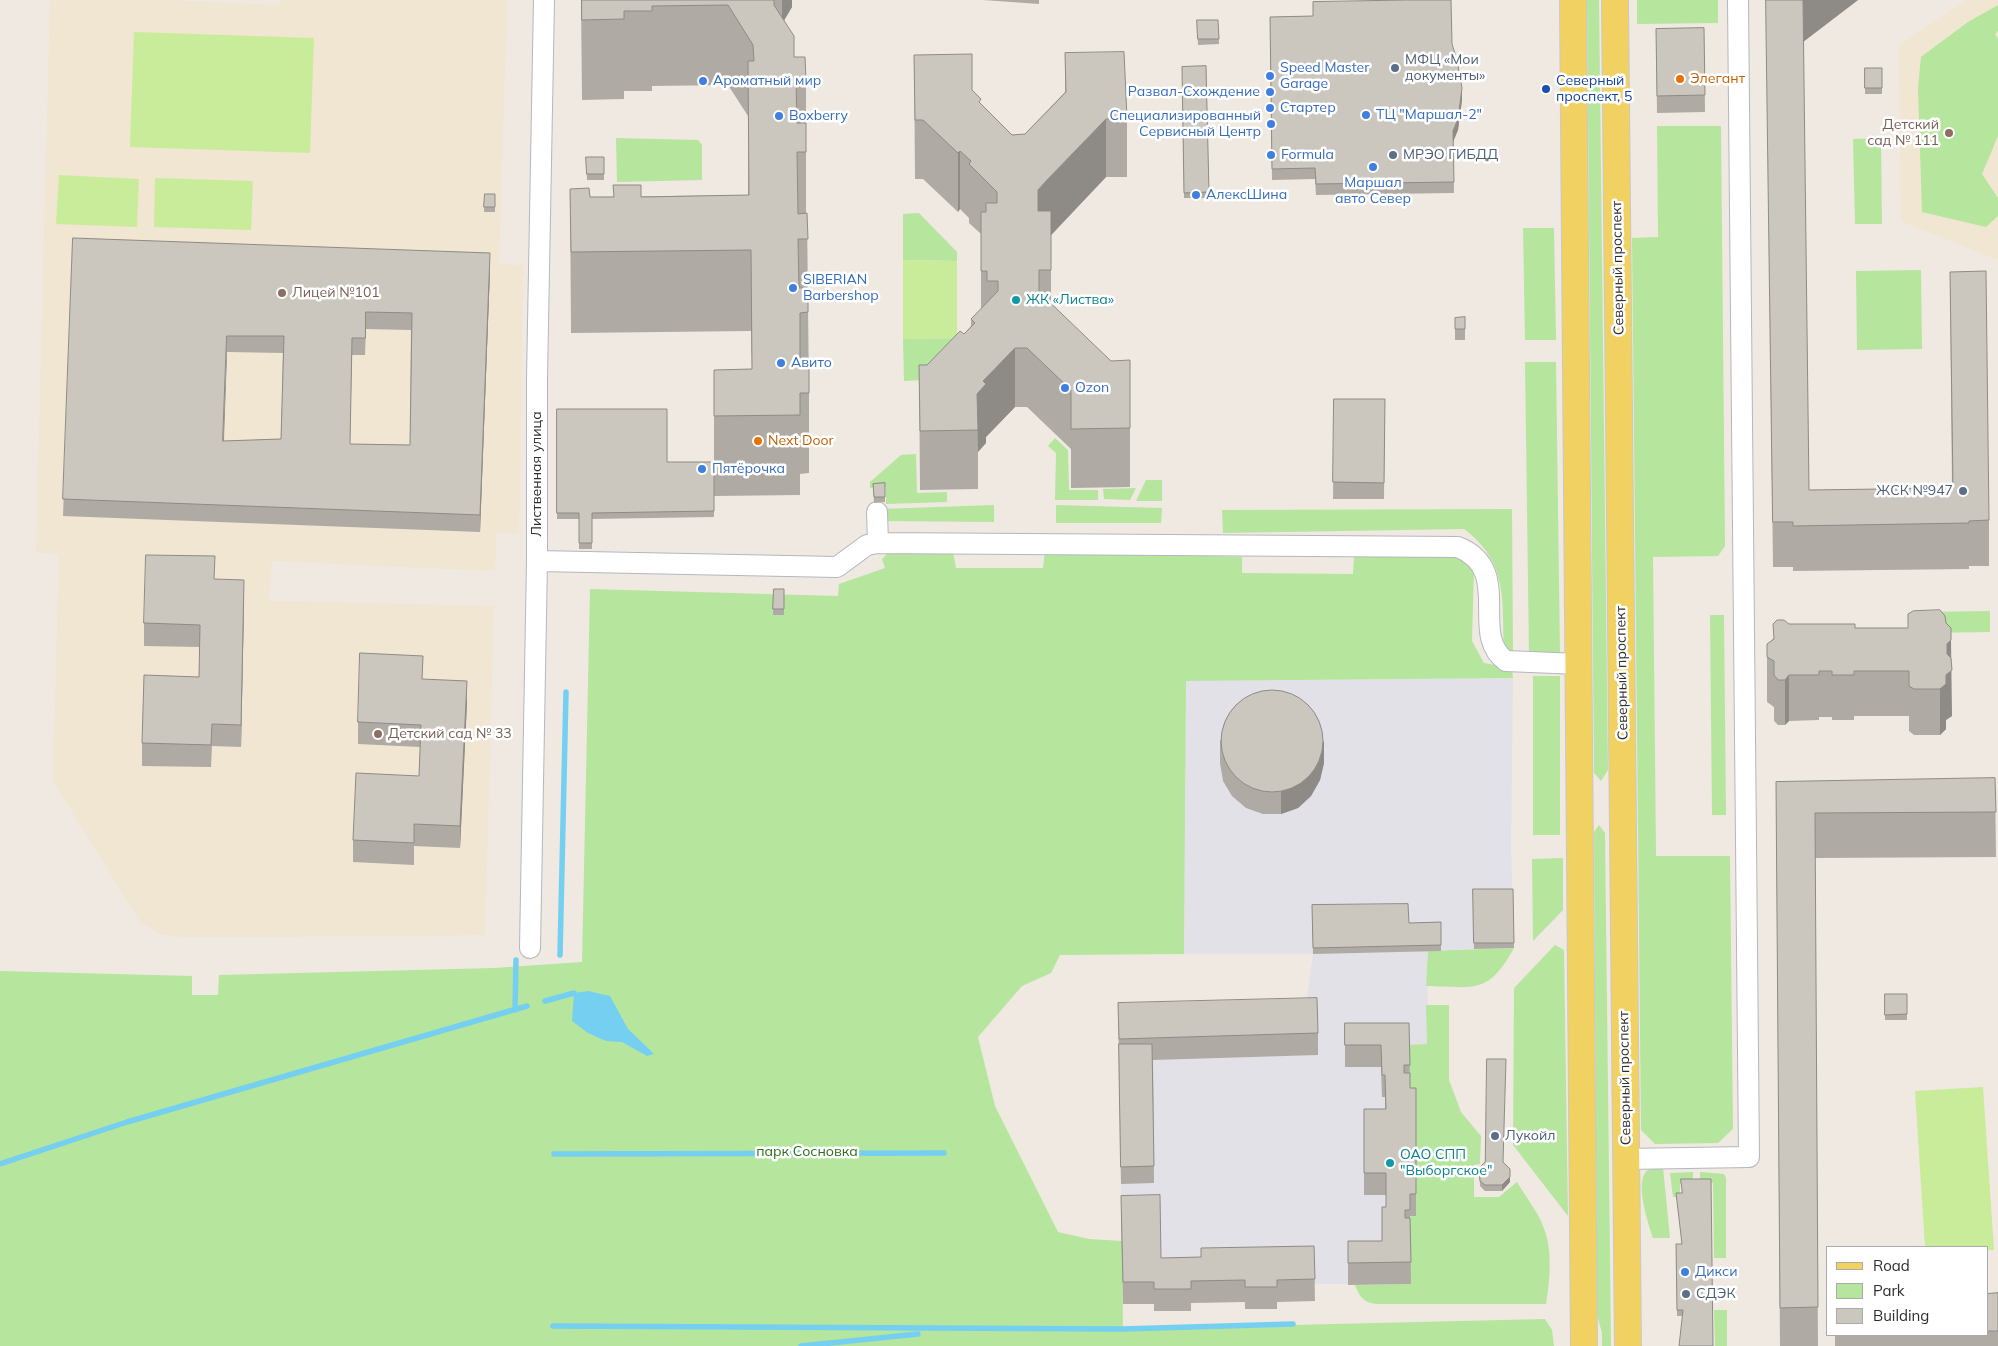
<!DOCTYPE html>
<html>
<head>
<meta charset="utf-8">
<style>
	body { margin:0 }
	#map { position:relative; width:1998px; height:1346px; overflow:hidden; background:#efe9e1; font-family:Mulish,sans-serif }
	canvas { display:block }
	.legend { position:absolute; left:1826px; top:1246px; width:162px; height:90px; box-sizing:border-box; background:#fff; border:1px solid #ababab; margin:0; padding:6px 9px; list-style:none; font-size:15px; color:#2e2e2e }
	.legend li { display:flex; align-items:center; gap:10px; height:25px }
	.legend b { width:25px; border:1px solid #ababab }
</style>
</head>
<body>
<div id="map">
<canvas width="1998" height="1346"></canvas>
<ul class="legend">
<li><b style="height:6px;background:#f2d163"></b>Road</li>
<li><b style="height:14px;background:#b6e59e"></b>Park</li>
<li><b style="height:14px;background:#cbc7bf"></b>Building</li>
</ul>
</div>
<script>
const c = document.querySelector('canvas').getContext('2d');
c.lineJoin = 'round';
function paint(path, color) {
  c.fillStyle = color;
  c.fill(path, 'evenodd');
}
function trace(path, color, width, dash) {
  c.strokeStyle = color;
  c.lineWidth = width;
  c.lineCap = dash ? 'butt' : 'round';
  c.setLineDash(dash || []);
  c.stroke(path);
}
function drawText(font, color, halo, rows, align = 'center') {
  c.font = font + ' Mulish,sans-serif';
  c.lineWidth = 5;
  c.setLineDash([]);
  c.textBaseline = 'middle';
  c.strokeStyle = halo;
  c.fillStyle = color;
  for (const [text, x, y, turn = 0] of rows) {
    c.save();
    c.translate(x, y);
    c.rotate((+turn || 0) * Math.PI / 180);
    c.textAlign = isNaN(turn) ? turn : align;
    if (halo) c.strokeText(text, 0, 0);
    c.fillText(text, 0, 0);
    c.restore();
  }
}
const industrial = new Path2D(`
	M1513 678 1511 850 1514 948 1428 951 1427 1045 1416 1110 1411 1284H1315L1277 1302V1309H1245L1244 1302 1191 1303V1311H1154V1304H1123L1118 1026 1304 1020 1313 954H1184L1186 681Z`);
const education = new Path2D(`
	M50 0H166L277 5 283 0H507L499 264 523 265 519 533H496L495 571 272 561 269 601 494 606 485 935 261 937H182L161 934 141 923 53 781 59 554 36 553Z
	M1968 0H1998V260L1901 221 1899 45Z`);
const green = new Path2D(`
	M1587 0H1599L1608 770 1601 781 1594 773Z
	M1637 0H1718V23L1637 24Z
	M1998 5V31L1995 34 1998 39V136L1982 174 1998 198V216L1986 227 1922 212 1918 88 1921 57 1968 22Z
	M1657 126H1721L1725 546 1718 556 1653 557 1656 856H1730L1733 1129 1718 1143 1655 1144 1641 1130 1632 238 1658 237Z
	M616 138 698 140 702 145V180L617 182Z
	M1881 138 1882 224H1855L1853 139Z
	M919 213 957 252V261L903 260V214Z
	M1523 228H1554L1556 340H1525Z
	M1921 270 1922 349 1857 350 1856 271Z
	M957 338 925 380 904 381 903 339Z
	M1525 362H1556L1560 654 1529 655Z
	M1055 438 1068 450 1069 490H1098V500H1055L1056 453 1048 446Z
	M916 454 917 493 947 492V502L886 504V487L870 488V482L901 455Z
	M1146 480H1162V501H1136Z
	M1136 488 1130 500 1104 499 1103 489Z
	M994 505V522L881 521 880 509Z
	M1056 505 1162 508 1161 523H1056Z
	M1512 509 1513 655 1504 648C1502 599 1508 562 1464 529L1223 533 1222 510Z
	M1045 551 1242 557V573L1353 574 1354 557 1450 554 1467 560 1474 570 1472 641 1484 663 1512 668 1513 678 1186 681 1184 954 1060 955 1051 973 1022 986 978 1037 995 1106 1058 1232 1089 1239 1122 1241 1123 1329 1545 1319 1552 1330 1554 1346H0V971L192 976V995H218L219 975 494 968 582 962 590 589 838 596 839 584 885 568 882 559 888 553 953 552 956 568H1043Z
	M1990 611V632L1922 633V612Z
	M1710 615H1724L1726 815H1712Z
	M1533 676H1560V835H1533Z
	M1599 825 1605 833 1611 1346H1602V1333L1597 1315 1594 832Z
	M1563 858V910L1533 941 1532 859Z
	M1555 945 1564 950 1568 1216 1513 1145 1514 988Z
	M1514 948C1488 995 1475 987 1426 986L1428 951Z
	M1426 1005H1449V1080L1461 1112 1481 1136 1480 1164 1474 1165V1197H1499L1517 1182C1525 1196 1537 1210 1543 1226 1553 1249 1550 1280 1546 1304H1378C1364 1303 1360 1298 1355 1285L1410 1284V1216L1404 1095 1409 1045 1427 1044Z
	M1663 1167 1670 1238H1653C1648 1223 1636 1187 1645 1173 1649 1167 1657 1168 1663 1167Z
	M1693 1172V1183L1680 1184V1197H1673L1670 1173Z
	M1700 1172 1724 1174 1726 1178V1258H1714L1713 1183H1700Z
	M1714 1310H1727V1346H1715Z`);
const pitch = new Path2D(`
	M134 32 314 38 310 153 130 147Z
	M59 175 139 179 137 227 56 224Z
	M155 178 253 181 251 230 154 227Z
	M903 260 957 261V338L903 339Z
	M1983 1087 1994 1250H1987V1247H1925L1915 1091Z`);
const water = new Path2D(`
	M588 991 610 996 628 1029 654 1054 647 1056 622 1042 606 1041 588 1033 572 1021 574 993Z`);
const stream = new Path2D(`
	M560 955 566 692
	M545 1001 574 993
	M515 1010 516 960
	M554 1154 944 1153
	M0 1164 127 1122 527 1006
	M553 1326 1122 1329 1293 1324
	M801 1346 918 1334`);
const minor = new Path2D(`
	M878 543 1458 547C1515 570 1468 634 1506 661L1579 664
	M537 561 837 567 867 545 878 543 877 512
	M530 948 537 561V378L544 0
	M1626 1159 1749 1157 1738 0`);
const major = new Path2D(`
	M1573 0 1584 1346
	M1615 0 1628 1346`);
const wall = new Path2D(`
	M581 0H792V7L784 20 794 57 806 80V213H807L809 393V473L800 474V495L714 496V517L592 519V549H579V519H557V409L667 462H714V370L752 369 751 331 571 333 570 189 590 197 748 195V116L728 85 652 86V91H624V99L582 100Z
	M983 0H1039V4Z
	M1766 0H1858L1803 42 1809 490 1952 488 1950 272 1989 520V566H1969V569L1793 571V567H1773Z
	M1313 16 1452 44 1462 100 1458 130 1453 142 1454 193 1316 195 1315 179 1272 180 1270 17Z
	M1197 20H1218L1219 44 1198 45Z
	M1704 28 1705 112 1657 113 1656 29Z
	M1065 53 1127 118V177H1106L1051 235V304L1130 419V487L1071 488V449L1027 407H1015L986 437V443L978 452V489L920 490 919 365H927L964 334 971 326V319L981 309V234L969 223V218L960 209 958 212 923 179H915L914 55 972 90 981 105 1012 135 1025 134 1065 92Z
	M1206 66 1209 198H1184L1182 67Z
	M1865 68H1882V94H1865Z
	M586 157H604V180H587Z
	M485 194H495V212H484Z
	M73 238 490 270 480 532 63 516ZM366 329 411 330 410 445 350 444 352 355H365ZM227 352 283 353 281 439 224 441Z
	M1465 317V340H1455V318Z
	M1334 399H1385L1384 499H1333Z
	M885 483V502L874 503 873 484Z
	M215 579 244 602 241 747 212 746 211 767 142 766V743L199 677 200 647 144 646V623Z
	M774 589H784V615H773Z
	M1946 623 1952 716 1946 720V729L1940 735H1914L1909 731V716H1854V720H1832V717H1819V720L1789 721 1785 725H1778L1774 721V707L1767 702V644L1773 639 1789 624 1855 628H1908Z
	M423 679 467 703 460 848 414 846V865L353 862V840L419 776 420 747 358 744V722Z
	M1220 741 1324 763 1320 780 1311 796 1298 808 1281 814H1263L1246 808 1232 796 1223 781 1220 763Z
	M1995 778 1996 857 1815 858 1818 1346H1780L1776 782Z
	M1473 889H1513L1514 948 1474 949Z
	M1312 905 1409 923 1441 922V951L1313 954Z
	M1885 994H1907V1020H1885Z
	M1118 1003 1318 1033V1055L1153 1060 1154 1183 1121 1184Z
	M1345 1023H1409L1410 1088H1416V1216H1410L1411 1284 1348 1285V1241H1382L1386 1207V1195H1364V1109H1385V1097H1382L1381 1067H1345Z
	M1503 1162 1510 1182 1502 1191H1485L1480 1186 1479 1168Z
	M1711 1179 1683 1316H1677L1676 1244H1682L1676 1193H1681Z
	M1121 1218 1161 1258 1201 1257 1314 1246 1315 1301 1277 1302V1309H1245V1302L1191 1303V1311H1154V1304H1123Z
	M1998 1293V1346H1835V1335H1987V1294Z`);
const shadedWall = new Path2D(`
	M782 0H792V7L782 24V75Z
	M1803 0H1858L1803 42Z
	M1462 88V100L1458 130 1453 142V131Z
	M1106 119V177L1038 249V190Z
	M960 151V209L958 212V153Z
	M490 253V270L480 532V515Z
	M227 336V352L223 458V441Z
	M1015 348V407L986 437V443L978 452 977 394 983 381Z
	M244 580V602L241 747V725Z
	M1951 640 1952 716 1946 720V729L1940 735V689L1947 644Z
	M1789 675V721L1785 725V680Z
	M467 681V703L460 848V826Z
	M1324 741V763L1320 780 1311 796 1298 808 1281 814V792Z
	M1510 1169V1182L1502 1191V1185Z`);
const building = new Path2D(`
	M582 0H774V5L794 36V57H805L806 80H796L797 123H806V152H797L798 214 807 213 808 239H798L799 288H808V312L800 313V362H809V393H800V415L714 416V370L752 369 751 250 571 252 570 189 589 188 590 197H614L613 185H641V197L749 195 748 61H754L753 45 728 5 652 6V11H624V19L582 20Z
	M1408 0H1451L1452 44 1457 60 1462 88 1458 119 1453 131 1454 182 1316 184 1315 168 1272 169 1270 17 1313 16V2Z
	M1766 0H1803L1809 490 1953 488 1950 272 1986 271 1989 520 1969 521V523L1793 526V522H1773Z
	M1197 20H1218L1219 39H1198Z
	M1704 28 1705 95 1657 96 1656 29Z
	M1124 52 1127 118 1106 119 1046 181 1038 190V211H1051V270H1039V292L1111 361 1130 360V428L1071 429V390L1027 348H1015L983 381 986 384 977 394 978 430 920 431 919 365H927L960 331 964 334 975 323 971 319 998 291V281H987V271H981V212H986V203H997V192L969 164 971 161 960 151 958 153 923 120H915L914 55 972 54V90L981 99 979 102 1012 135 1025 134 1066 92 1065 53Z
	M1206 66 1209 192 1184 193 1182 67Z
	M1865 68H1882V88H1865Z
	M586 157H604V174H587Z
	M485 194H495V207H484Z
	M73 238 490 253 480 515 63 499ZM366 312 412 313 410 445 350 444 352 338H365ZM227 336H284L281 439 223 441Z
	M1465 317V329H1455V318Z
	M1334 399H1385L1384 483 1333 482Z
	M557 409H667V462H714V511L592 513V543H579V513H557Z
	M885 483V497H874L873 484Z
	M146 555 215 556 214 579 244 580 241 725 212 724 211 745 142 743 144 675 199 677 200 625 144 623Z
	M774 589H784V609H773Z
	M1940 610 1945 616 1946 623 1951 628V640L1947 644V654L1951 658 1952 670 1946 675V684L1940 689H1914L1909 686V671H1854V675H1832V671H1819V675H1789L1785 680H1778L1774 675V661L1767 657V644L1774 639 1773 624 1777 620H1784L1789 624H1855V628H1908V614L1913 611Z
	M360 653 423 656 422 679 467 681 460 826 414 824V843L353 840 356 773 419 776 421 725 358 722Z
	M1221 741a51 51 0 1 1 102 0a51 51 0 1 1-102 0Z
	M1995 778 1996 812 1815 813 1818 1307 1780 1308 1776 782Z
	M1473 889H1513L1514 943H1474Z
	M1408 904 1409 923 1441 922V945L1313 948 1312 905Z
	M1885 994H1907V1014L1885 1015Z
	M1317 998 1318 1033 1119 1039 1118 1003Z
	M1345 1023H1409L1410 1065H1404V1073H1410V1088H1416V1194H1410V1210H1405V1218H1410L1411 1262 1348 1263V1241H1382V1207H1386V1173H1364V1109H1386L1385 1075H1382L1381 1045H1345Z
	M1119 1044H1152L1154 1166 1121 1167Z
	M1487 1059H1506L1503 1162 1510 1169V1177L1502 1185H1485L1480 1181 1479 1168 1485 1162Z
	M1681 1179H1711L1713 1346H1679L1683 1310H1677L1676 1244H1682L1676 1193H1682Z
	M1160 1195 1161 1258 1201 1257V1248L1314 1246 1315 1279 1277 1280V1287H1245V1280L1191 1281V1289H1154V1282H1123L1121 1196Z
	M1998 1293V1331H1987V1294Z`);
const markers = [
	[1395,68,5,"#5c6f8a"],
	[1270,76,5,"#3f7fe0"],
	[1680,79,5,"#e8710a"],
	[703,81,5,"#3f7fe0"],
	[1546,89,5,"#1a4fb4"],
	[1270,92,5,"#3f7fe0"],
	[1270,108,5,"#3f7fe0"],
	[1366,115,5,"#3f7fe0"],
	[779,116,5,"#3f7fe0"],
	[1271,124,5,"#3f7fe0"],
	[1949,133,5,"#8d6e63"],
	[1271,155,5,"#3f7fe0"],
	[1393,155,5,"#5c6f8a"],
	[1373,167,5,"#3f7fe0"],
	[1196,195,5,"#3f7fe0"],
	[793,288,5,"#3f7fe0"],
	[282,293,5,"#8d6e63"],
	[1016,300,5,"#0f9aa8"],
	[781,363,5,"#3f7fe0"],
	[1065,388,5,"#3f7fe0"],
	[758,441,5,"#e8710a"],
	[702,469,5,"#3f7fe0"],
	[1963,491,5,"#5c6f8a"],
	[378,734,5,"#8d6e63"],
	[1495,1136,5,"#5c6f8a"],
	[1390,1163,5,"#0f9aa8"],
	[1685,1272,5,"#3f7fe0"],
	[1686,1294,5,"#5c6f8a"]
];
const serviceNames = [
	["МФЦ «Мои",1405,60],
	["документы»",1405,76],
	["МРЭО ГИБДД",1403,155],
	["ЖСК №947",1953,491,"right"],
	["Лукойл",1505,1136],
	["СДЭК",1696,1294]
];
const shopNames = [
	["Speed Master",1280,68],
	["Garage",1280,84],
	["Ароматный мир",713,81],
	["Развал-Схождение",1260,92,"right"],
	["Стартер",1280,108],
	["ТЦ \"Маршал-2\"",1376,115],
	["Boxberry",789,116],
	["Специализированный",1261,116,"right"],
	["Сервисный Центр",1261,132,"right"],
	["Formula",1281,155],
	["Маршал",1373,183,"center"],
	["авто Север",1373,199,"center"],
	["АлексШина",1206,195],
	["SIBERIAN",803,280],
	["Barbershop",803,296],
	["Авито",791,363],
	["Ozon",1075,388],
	["Пятёрочка",712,469],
	["Дикси",1695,1272]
];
const foodNames = [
	["Элегант",1690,79],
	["Next Door",768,441]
];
const transitNames = [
	["Северный",1556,81],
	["проспект, 5",1556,97]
];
const educationNames = [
	["Детский",1939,125,"right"],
	["сад № 111",1939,141,"right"],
	["Лицей №101",292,293],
	["Детский сад № 33",388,734]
];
const streetNames = [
	["Северный проспект",1618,268,-91],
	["Лиственная улица",537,474,-90],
	["Северный проспект",1622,673,-91],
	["Северный проспект",1625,1078,-91]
];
const cultureNames = [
	["ЖК «Листва»",1026,300],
	["ОАО СПП",1400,1155],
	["\"Выборгское\"",1400,1171]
];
const parkNames = [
	["парк Сосновка",807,1152]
];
paint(industrial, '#e3e1e8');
paint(education, '#f0e6d1');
paint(green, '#b6e59e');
paint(pitch, '#c9ec9a');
paint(water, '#75cff0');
trace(stream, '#75cff0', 5.5);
trace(minor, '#b4b7c1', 22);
trace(major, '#c9c9c9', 28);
trace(minor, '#fff', 20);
trace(major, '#f2d163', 26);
paint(wall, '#afaba4');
paint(shadedWall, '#8e8b86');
paint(building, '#cbc7bf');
trace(building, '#8e8b86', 1);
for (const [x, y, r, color] of markers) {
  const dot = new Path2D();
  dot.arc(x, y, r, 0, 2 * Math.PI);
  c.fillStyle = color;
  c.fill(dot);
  trace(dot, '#fff', 2);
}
drawText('14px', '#4e5e75', '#fff', serviceNames, 'left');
drawText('14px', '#366cbe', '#fff', shopNames, 'left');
drawText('14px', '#c56008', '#fff', foodNames, 'left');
drawText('14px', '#164399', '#fff', transitNames, 'left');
drawText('14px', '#785e54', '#fff', educationNames, 'left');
drawText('14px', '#2e2e2e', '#fff', streetNames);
drawText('14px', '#0d838f', '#fff', cultureNames, 'left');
drawText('14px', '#2c6e1b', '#fff', parkNames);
</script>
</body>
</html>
